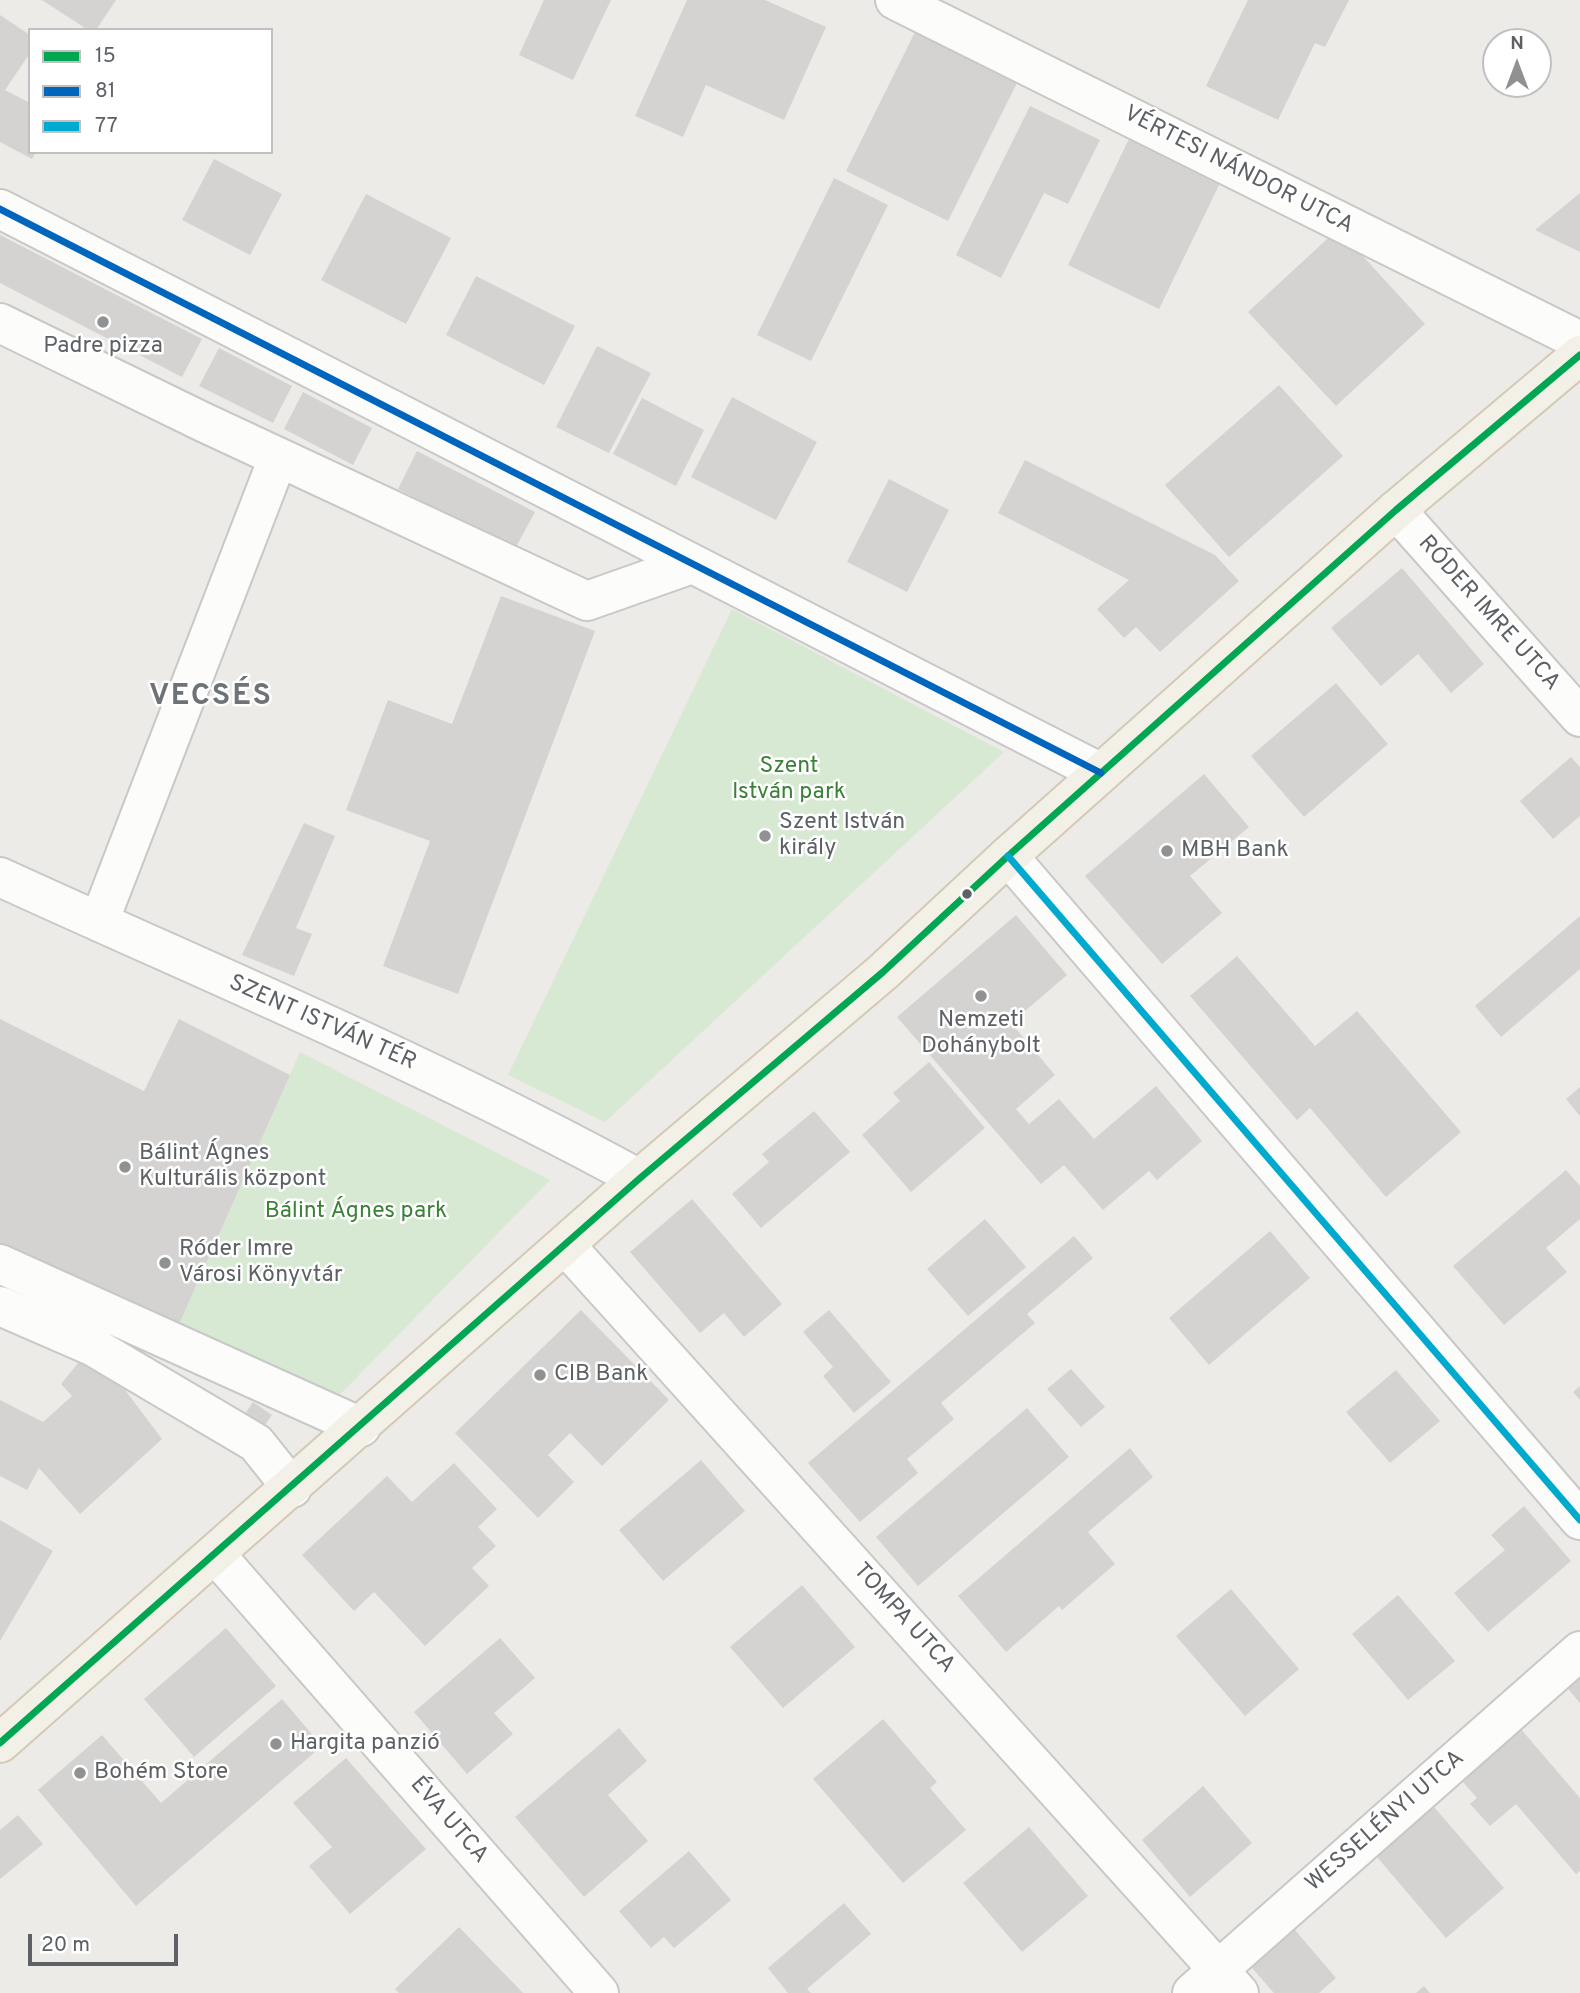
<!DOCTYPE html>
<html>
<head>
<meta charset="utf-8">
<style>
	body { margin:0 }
	#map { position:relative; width:1580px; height:1993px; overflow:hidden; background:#edebe7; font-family:Overpass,sans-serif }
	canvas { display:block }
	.legend { position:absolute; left:28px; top:28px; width:245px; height:126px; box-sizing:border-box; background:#fff; border:2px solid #bec0c1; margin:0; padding:9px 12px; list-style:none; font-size:21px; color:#5d6165 }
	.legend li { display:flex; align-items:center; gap:14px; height:35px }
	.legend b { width:35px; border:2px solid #bec0c1 }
	.north { position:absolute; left:1482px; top:28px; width:70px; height:70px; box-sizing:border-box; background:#fff; border:2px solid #bec0c1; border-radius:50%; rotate:0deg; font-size:19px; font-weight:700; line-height:28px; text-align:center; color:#5d6165 }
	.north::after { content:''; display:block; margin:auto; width:24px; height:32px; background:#8f9192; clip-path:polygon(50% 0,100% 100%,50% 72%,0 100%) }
	.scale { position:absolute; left:28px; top:1934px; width:150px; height:32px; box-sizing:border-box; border:4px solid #5d6165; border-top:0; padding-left:9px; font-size:21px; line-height:24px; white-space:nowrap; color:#5d6165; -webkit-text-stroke:5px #fff; paint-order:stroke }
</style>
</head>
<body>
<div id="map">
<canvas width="1580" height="1993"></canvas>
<ul class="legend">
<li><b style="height:9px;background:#00a651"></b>15</li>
<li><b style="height:9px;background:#0065bd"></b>81</li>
<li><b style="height:9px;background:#00a9ce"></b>77</li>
</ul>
<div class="north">N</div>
<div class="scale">20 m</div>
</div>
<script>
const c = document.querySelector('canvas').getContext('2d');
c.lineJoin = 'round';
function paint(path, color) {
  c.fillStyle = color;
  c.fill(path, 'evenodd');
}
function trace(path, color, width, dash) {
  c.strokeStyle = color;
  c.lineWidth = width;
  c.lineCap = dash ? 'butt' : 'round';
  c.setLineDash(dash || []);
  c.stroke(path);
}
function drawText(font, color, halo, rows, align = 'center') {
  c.font = font + ' Overpass,sans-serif';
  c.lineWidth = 5;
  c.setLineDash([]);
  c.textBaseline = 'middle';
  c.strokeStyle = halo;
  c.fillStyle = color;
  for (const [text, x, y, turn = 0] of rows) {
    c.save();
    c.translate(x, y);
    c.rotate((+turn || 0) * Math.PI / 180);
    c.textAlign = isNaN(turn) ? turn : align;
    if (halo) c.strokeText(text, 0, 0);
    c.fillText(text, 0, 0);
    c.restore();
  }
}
const green = new Path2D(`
	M732 609 1004 752 605 1122 508 1075Z
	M300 1052 550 1180 313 1422 175 1333Z`);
const building = new Path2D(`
	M42 0H116L96 30H88Z
	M544 0H611L573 80 519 55Z
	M687 0H765L826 27 784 120 706 85 683 137 635 116Z
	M1248 0H1349L1325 47 1315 43 1278 120 1206 86Z
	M0 15 30 35V53L5 90 30 103V152H36L32 159 0 142Z
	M916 30 1018 81 948 221 846 171Z
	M1030 106 1100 140 1068 204 1044 193 1001 278 956 255Z
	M1129 139 1220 183 1159 309 1068 265Z
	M214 159 282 194 250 255 182 220Z
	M834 178 888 205 811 361 757 335Z
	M1580 193V252L1535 230Z
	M366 194 451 238 406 324 321 280Z
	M1338 229 1425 324 1336 406 1248 312Z
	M0 235 202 339 182 377 0 283Z
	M476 276 575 326 544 385 446 335Z
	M597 346 651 373 609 453 556 427Z
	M219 348 292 386 273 423 199 386Z
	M1279 385 1343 456 1229 557 1165 485Z
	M303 392 372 428 353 465 284 429Z
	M732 397 817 442 776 520 691 477Z
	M642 398 704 430 676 486 613 454Z
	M417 451 535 512 515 549 398 489Z
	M1025 460 1215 555 1239 581 1160 652 1136 627 1124 638 1097 609 1129 580 998 513Z
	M889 479 949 510 907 592 847 562Z
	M1402 568 1484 664 1451 693 1418 654 1381 686 1331 628Z
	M501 596 595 631 458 994 383 966 430 841 346 810 388 700 452 724Z
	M1336 683 1388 744 1304 817 1251 756Z
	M1571 757 1580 767V816L1553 839 1520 801Z
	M1204 774 1249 827 1190 876 1222 913 1162 964 1085 876Z
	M304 823 335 836 296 928 312 934 294 976 242 955Z
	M1016 915 1067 975 1011 1023 1055 1075 1016 1109 1029 1124 1059 1099 1094 1139 1156 1086 1202 1141 1157 1180 1149 1171 1103 1210 1064 1165 1041 1184 897 1017Z
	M1580 916V969L1501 1037 1475 1006Z
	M1237 956 1315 1046 1357 1011 1461 1132 1386 1197 1310 1108 1297 1120 1190 996Z
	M0 1019 144 1091 179 1019 290 1075 175 1333 0 1243Z
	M929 1062 985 1128 911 1192 862 1135 900 1101 893 1093Z
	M1580 1087V1116L1566 1099Z
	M814 1111 850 1152 761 1228 732 1194 769 1162 762 1154Z
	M1566 1170 1580 1186V1219L1546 1248 1567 1272 1504 1325 1453 1266Z
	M692 1199 782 1304 744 1337 724 1313 700 1333 630 1252Z
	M985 1219 1026 1267 968 1316 927 1269Z
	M1270 1231 1310 1278 1209 1365 1169 1318Z
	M1074 1236 1093 1258 1027 1314 1035 1323 941 1403 954 1419 907 1459 918 1473 860 1522 808 1463Z
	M581 1310 669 1400 602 1466 570 1433 548 1455 574 1482 538 1518 455 1433Z
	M829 1310 891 1382 854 1413 823 1376 833 1367 803 1332Z
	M92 1346 162 1439 80 1514 39 1468 27 1490 0 1476V1400L43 1422 72 1396 61 1384Z
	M1071 1369 1105 1407 1081 1427 1047 1389Z
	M1396 1370 1440 1421 1390 1463 1346 1412Z
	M1580 1386V1400L1573 1392Z
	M253 1402 272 1415 263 1428 244 1415Z
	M1027 1408 1069 1457 918 1586 876 1537Z
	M1130 1448 1153 1477 1088 1532 1115 1564 1062 1610 1059 1606 1006 1652 958 1596Z
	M701 1460 745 1511 663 1581 619 1530Z
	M454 1463 497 1509 478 1527 496 1546 472 1568 489 1586 425 1646 374 1592 354 1611 302 1555 387 1476 412 1502Z
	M1524 1506 1571 1561 1488 1632 1454 1593 1505 1550 1491 1535Z
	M0 1520 53 1551 0 1641Z
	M802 1585 855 1647 783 1708 730 1647Z
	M1231 1589 1299 1669 1245 1716 1176 1636Z
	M1398 1595 1455 1661 1408 1700 1352 1634Z
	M226 1628 276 1686 194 1757 144 1699Z
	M500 1638 535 1678 494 1713 513 1734 467 1774 414 1712Z
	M1580 1658V1703L1558 1677Z
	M282 1699 322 1746 136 1906 38 1790 102 1735 161 1803Z
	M883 1719 937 1782 930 1788 966 1830 903 1883 813 1779Z
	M1514 1721 1580 1798V1871L1576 1874 1516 1804 1490 1826 1470 1804 1477 1798 1454 1772Z
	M619 1728 647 1761 608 1795 648 1841 584 1897 515 1817Z
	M346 1758 426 1849 350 1914 309 1866 332 1847 293 1803Z
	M1203 1786 1252 1843 1190 1897 1142 1840Z
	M1428 1800 1504 1888 1446 1938 1371 1850Z
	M18 1815 43 1844 0 1879V1830Z
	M1029 1827 1088 1896 1022 1952 963 1883Z
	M689 1851 731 1900 674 1948 664 1937 651 1948 619 1911Z
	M844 1903 871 1934 807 1989 811 1993H788L768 1968Z
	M1289 1923 1336 1978 1319 1993H1274L1245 1960Z
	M459 1927 523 1993H399L395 1989Z
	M1424 1986 1430 1993H1416Z`);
const minor = new Path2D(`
	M895 0 1580 341
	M0 209 1101 773
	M0 323 203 422 587 601 692 564
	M1396 510 1580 717
	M1008 856 1580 1520
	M0 877C214 975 433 1066 639 1179
	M99 922 278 458
	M565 1245 1239 1993
	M0 1264 361 1427
	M0 1306 92 1346 256 1443 292 1488
	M215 1554 599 1993
	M1192 1993 1580 1651`);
const major = new Path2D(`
	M0 1743 639 1179 883 972 1008 856 1396 510 1580 355`);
const bus1 = new Path2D(`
	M0 1743 639 1179 883 972 1008 856 1396 510 1580 355`);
const bus2 = new Path2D(`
	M0 209 1101 773`);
const bus3 = new Path2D(`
	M1008 856 1580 1520`);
const markers = [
	[103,322,7,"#8f9192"],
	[765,836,7,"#8f9192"],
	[1167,851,7,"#8f9192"],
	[967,894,6,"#5d6165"],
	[981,996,7,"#8f9192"],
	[125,1167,7,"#8f9192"],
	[165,1263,7,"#8f9192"],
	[540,1375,7,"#8f9192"],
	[276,1744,7,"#8f9192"],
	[80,1773,7,"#8f9192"]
];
const streetNames = [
	["VÉRTESI NÁNDOR UTCA",1238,171,27],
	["RÓDER IMRE UTCA",1488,614,48],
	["SZENT ISTVÁN TÉR",322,1024,24],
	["TOMPA UTCA",903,1619,48],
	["ÉVA UTCA",448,1821,49],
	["WESSELÉNYI UTCA",1386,1822,-41]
];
const poiNames = [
	["Padre pizza",103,347,"center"],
	["Szent István",779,823],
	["király",779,849],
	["MBH Bank",1181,851],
	["Nemzeti",981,1021,"center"],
	["Dohánybolt",981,1047,"center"],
	["Bálint Ágnes",139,1154],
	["Kulturális központ",139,1180],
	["Róder Imre",179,1250],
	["Városi Könyvtár",179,1276],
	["CIB Bank",554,1375],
	["Hargita panzió",290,1744],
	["Bohém Store",94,1773]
];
const parkNames = [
	["Szent",789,767],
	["István park",789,793],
	["Bálint Ágnes park",356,1212]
];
const districtNames = [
	["VECSÉS",211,698]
];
paint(green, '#d7e8d3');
paint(building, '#d4d3d1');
trace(minor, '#c8c8c8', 42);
trace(major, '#d4c9b6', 42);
trace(minor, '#fcfcfb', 38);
trace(major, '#f3f0e8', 38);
trace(bus1, '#00a651', 7);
trace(bus2, '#0065bd', 7);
trace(bus3, '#00a9ce', 7);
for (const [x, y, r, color] of markers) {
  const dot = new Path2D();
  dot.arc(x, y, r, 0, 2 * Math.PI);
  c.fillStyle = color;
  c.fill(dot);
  trace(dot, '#fff', 2.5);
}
drawText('23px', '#5d6165', '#fff', streetNames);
drawText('23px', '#5d6165', '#fff', poiNames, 'left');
drawText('23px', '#3b8138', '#fff', parkNames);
c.letterSpacing = '2px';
drawText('bold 30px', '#6e7377', '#fff', districtNames);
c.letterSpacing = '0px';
</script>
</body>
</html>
